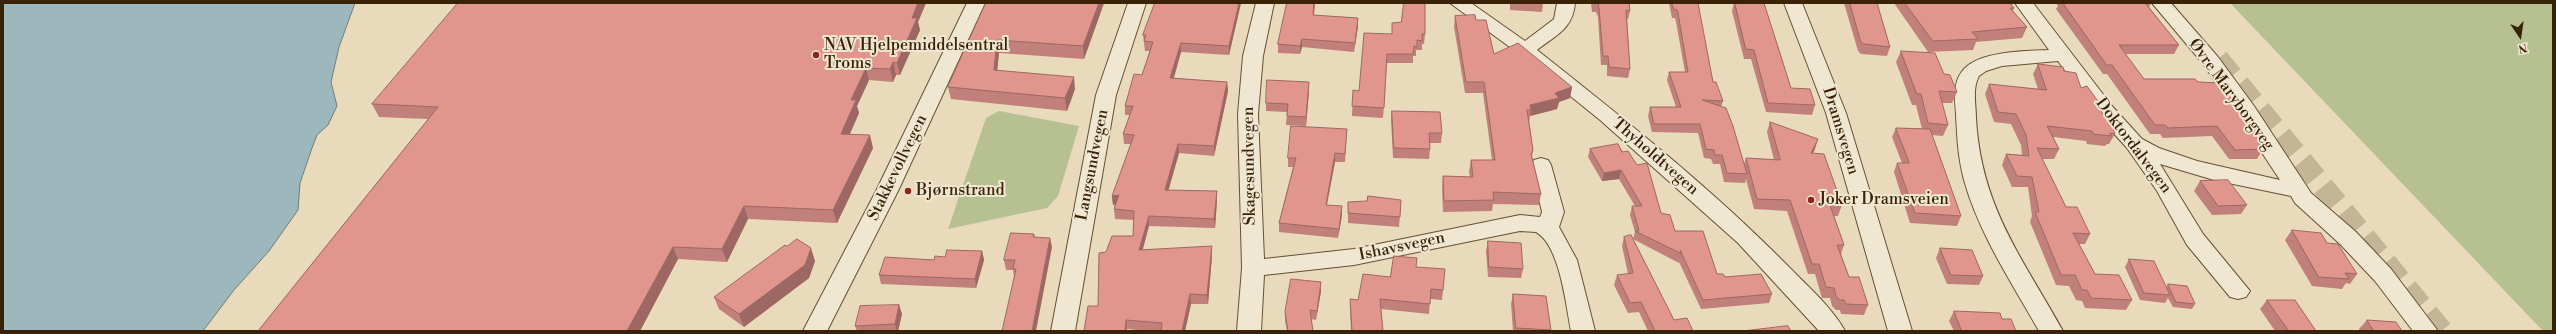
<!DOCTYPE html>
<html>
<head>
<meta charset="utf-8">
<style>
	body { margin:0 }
	#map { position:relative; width:2556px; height:334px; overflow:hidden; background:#e8dabb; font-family:"Libre Bodoni",serif }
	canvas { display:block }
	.frame { position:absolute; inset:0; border:4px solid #392205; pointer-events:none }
	.north { position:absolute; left:2500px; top:16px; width:40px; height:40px; -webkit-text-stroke:3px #f0e7d3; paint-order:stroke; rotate:167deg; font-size:11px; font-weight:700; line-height:16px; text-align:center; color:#392205 }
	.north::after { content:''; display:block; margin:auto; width:14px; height:18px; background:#392205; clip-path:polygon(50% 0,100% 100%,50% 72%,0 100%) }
</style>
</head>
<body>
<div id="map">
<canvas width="2556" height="334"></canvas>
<div class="frame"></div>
<div class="north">N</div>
</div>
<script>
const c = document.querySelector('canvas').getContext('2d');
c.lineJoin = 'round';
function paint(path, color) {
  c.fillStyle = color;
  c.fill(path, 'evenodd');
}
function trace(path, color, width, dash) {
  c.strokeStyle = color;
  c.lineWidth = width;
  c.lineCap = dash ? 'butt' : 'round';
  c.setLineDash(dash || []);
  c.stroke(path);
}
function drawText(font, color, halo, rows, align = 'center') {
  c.font = font + ' "Libre Bodoni",serif';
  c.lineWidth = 4;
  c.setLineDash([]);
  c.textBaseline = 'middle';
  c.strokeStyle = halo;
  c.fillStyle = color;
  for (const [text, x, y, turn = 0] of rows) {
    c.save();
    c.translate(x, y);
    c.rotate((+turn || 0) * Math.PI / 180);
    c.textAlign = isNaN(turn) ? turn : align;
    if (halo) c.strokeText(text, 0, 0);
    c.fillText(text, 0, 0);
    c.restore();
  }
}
const green = new Path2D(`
	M2230 3H2553V331H2543Z
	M999 111 1079 126 1058 196 1047 208 948 229 986 118Z`);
const water = new Path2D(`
	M3 3H355L339 47 331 82 337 106 328 125 317 135 312 148 300 183 298 210 269 251 234 290 203 331H3Z`);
const majorTunnel = new Path2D(`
	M2218 59 2442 331`);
const minor = new Path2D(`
	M967 3H985L898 191 827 331H803L876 191Z
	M1128 3H1146L1116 95 1075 331H1051L1096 95Z
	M1256 3H1274L1263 56 1258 114 1264 259 1354 249 1520 215 1540 217 1542 212 1531 165 1534 160 1541 158 1548 160 1551 165 1564 212 1559 227 1577 260 1595 331H1571C1566 306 1560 245 1536 232L1520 231 1354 265 1264 275 1261 331H1237L1242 268 1238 114 1243 56Z
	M1450 3H1471L1525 41 1554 19 1557 3H1575C1573 29 1556 35 1537 50 1623 118 1710 187 1787 265 1806 285 1832 307 1845 331H1819L1738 243 1600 120 1511 48Z
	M1784 3H1802L1846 113 1912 331H1888L1826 113Z
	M2015 3H2033L2112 106 2142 139 2159 148 2197 161 2280 180 2204 65 2152 3H2171L2218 57 2254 106 2311 193 2356 232 2391 269 2438 331H2413L2375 281 2340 244 2295 203 2291 196 2214 180 2160 164 2203 234 2250 291 2246 297 2238 299 2230 297 2187 245 2157 191 2127 148 2098 116 2058 61 2002 66 1986 71 1979 76C1972 89 1976 104 1976 118 1981 207 2022 257 2063 331H2039C2012 283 1979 234 1964 180 1958 158 1957 136 1956 114 1955 98 1952 81 1965 68 1982 51 2026 51 2049 50Z`);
const wall = new Path2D(`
	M458 3H926L918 22 920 30 900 75H896L893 82 869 80 857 106 859 113 850 134 873 148 837 223 748 219 727 262 678 259 640 331H258L428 119 379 117 372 104Z
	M986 3H1104L1084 59 999 53 997 70 1075 89 1067 111 951 99 948 87Z
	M1155 3H1241L1229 55 1181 52 1174 78 1227 82 1228 91 1214 156 1179 153 1168 190 1217 200 1215 228 1149 226 1142 250 1212 256 1208 304H1191L1185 331H1148L1127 329V331H1084L1098 306 1106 252 1133 236 1134 220 1115 219 1114 209 1115 205H1113L1112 196 1131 144H1124L1123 134 1130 115H1125V106L1142 75 1150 51H1145L1143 35Z
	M1287 3H1315L1314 15 1358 18V26L1354 52 1302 47 1300 54 1278 53V44Z
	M1510 3H1543L1542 12 1510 10Z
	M1591 3H1629L1630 11 1628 19H1627L1630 69 1628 78 1607 76V65H1601L1598 17 1596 12H1592Z
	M1669 3H1698L1713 82 1723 101 1721 107 1744 164 1746 158 1774 160 1767 132 1770 122 1815 149 1813 153 1842 205 1838 216H1834L1844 245 1841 254 1849 277 1868 305 1864 315 1841 314 1840 310H1836L1832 306 1830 298H1822L1815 274H1808L1787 211 1754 209 1746 179 1745 183 1724 182 1720 164H1713L1711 159 1704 158 1698 133 1652 132 1648 116 1650 107H1676L1667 80 1669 72H1685L1676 22 1675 18H1672Z
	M1734 3H1764L1791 88 1815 105 1812 115 1766 112 1751 59H1744L1732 11Z
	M1844 3H1877L1890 47 1887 56 1861 54 1858 51Z
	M1894 3H2010L2014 8 2013 11 2027 27 2022 38 1976 42 1973 50 1928 52Z
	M2056 3H2151L2149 7 2179 45 2174 54H2125L2144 79 2198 82 2266 143 2262 149H2263L2257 159H2229L2212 136 2163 138 2160 134H2150L2107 74H2103L2056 9 2058 6Z
	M1455 16 1476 20 1494 54 1572 87 1570 98 1559 102 1557 109 1530 116 1529 122 1533 150 1532 157 1541 194 1539 205 1493 204 1492 211 1443 212 1442 188 1443 176 1470 177 1469 172 1471 160H1492L1483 93H1465L1454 27Z
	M1392 34H1425L1424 44H1422V50H1416V56H1413V63H1387L1383 118 1352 116 1353 90 1359 91Z
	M1901 51 1944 74 1957 92 1952 103H1942L1948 125 1943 136 1932 135 1961 216 1957 226 1910 223 1894 172 1897 163H1902L1892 137 1896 128 1922 129 1916 105H1912L1896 62Z
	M2038 64 2064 71 2081 88 2103 115 2115 134 2109 144H2107L2105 146 2087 144 2086 141 2053 137 2059 149 2054 159H2042L2066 207 2090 234 2085 244H2079L2095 274 2132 300 2126 310 2085 308 2082 301 2076 300 2069 286 2056 285 2030 222 2032 216 2028 187H2012L2002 165 2006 154 2022 155 2021 145 2011 124 1994 122 1985 94 1989 84 2038 89 2033 74Z
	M1309 91 1306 126 1286 125 1287 112 1266 111V103Z
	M1392 111 1442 133 1441 143H1430V149L1429 159 1393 158 1391 120Z
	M1347 129 1345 162H1335L1327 205 1342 206V215L1338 238 1279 232V223L1293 167H1288V158Z
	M1618 144 1661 213 1675 231 1717 274 1772 294 1769 303 1701 309 1679 262V263L1633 239 1674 320 1693 331H1648L1639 312 1628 313 1614 285 1617 275 1628 274 1622 246 1624 237 1633 239 1635 232 1630 215 1632 206H1635L1619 179 1602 181 1588 157 1590 149Z
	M2200 181 2247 205 2241 214 2212 215 2194 191Z
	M1401 200 1399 227 1348 223V202Z
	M2292 230 2327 243 2357 274 2350 284 2346 283 2342 289 2312 286 2285 240Z
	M1034 234 1035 237 1052 247 1014 276 1013 270H1006L1004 260Z
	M1488 241 1523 269 1521 278 1488 277 1486 251Z
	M1940 248 1983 276 1979 285 1947 284 1936 258Z
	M982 251 984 260 976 288 881 284 879 275 945 257Z
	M2129 259 2166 287 2168 284 2195 304 2192 309 2173 307 2168 298 2165 303 2140 300 2125 267Z
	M815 261 809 278 744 327 719 309 714 297Z
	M1416 267 1443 290 1442 300 1430 299 1429 314 1381 309 1383 331H1351L1350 309V299L1358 300 1390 277Z
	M1321 291 1316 320 1311 319 1313 331H1287L1285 321V312Z
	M1513 294 1551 330 1550 331H1513L1511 304Z
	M2267 300 2316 331H2275L2260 309Z
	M899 305 902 314 898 331H857L855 326Z
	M1954 311 2002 319 2016 331H1954L1949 321Z
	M2367 320 2402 331H2360L2359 329Z`);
const shadedWall = new Path2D(`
	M918 3H926L918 22 920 30 900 75 897 63 912 18Z
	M1099 3H1104L1084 59 1083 46Z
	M1239 3H1241L1229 55V46Z
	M1314 3H1315L1313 23V15Z
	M1358 18V26L1354 52 1355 43Z
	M1302 39V47L1300 54V46Z
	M997 40 999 53 996 83 994 70Z
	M1181 43V52L1171 87 1170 78Z
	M893 62 896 75 893 82 890 69Z
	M866 68 869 80 857 106 859 113 844 147 841 134 851 100Z
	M1074 77 1075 89 1067 111 1065 98Z
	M1227 82 1228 91 1214 156V146Z
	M1309 82V91L1306 126V117Z
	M1572 87 1570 98 1559 102 1557 109 1530 116 1531 110 1530 105 1555 93Z
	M870 135 873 148 837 223 833 210Z
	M1818 139 1815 149 1807 163 1811 153Z
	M1178 144 1179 153 1166 199 1165 190Z
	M1335 153V162L1325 213 1326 205Z
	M1621 170 1619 179 1602 181 1604 173Z
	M1217 191V200L1215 228 1214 219Z
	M1119 195 1120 204 1113 205 1112 196Z
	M744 206 748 219 727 262 722 249Z
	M1342 206V215L1338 238 1339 229Z
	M1149 216V226L1140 260 1139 250Z
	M1050 238 1052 247 1036 331H1032Z
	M1212 246V256L1208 304 1207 295Z
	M673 247 678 259 640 331H627Z
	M811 248 815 261 809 278 744 327 739 314Z
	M982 251 984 260 976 288 975 279Z
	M1321 282V291L1316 320 1317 311Z
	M1190 294 1191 304 1185 331H1182Z
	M899 305 902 314 898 331H897L895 324Z
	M1126 320 1127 331H1125Z`);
const building = new Path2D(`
	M458 3H918L912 18H917L897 63 893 62 890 69 866 68 851 100H856L841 134 870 135 833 210 744 206 722 249 673 247 627 331H258L438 107 372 104Z
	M986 3H1099L1083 46 997 40 994 70 1074 77 1065 98 948 87Z
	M1155 3H1239L1229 46 1181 43 1170 78 1227 82 1214 146 1178 144 1165 190 1217 191 1214 219 1149 216 1139 250 1212 246 1207 295 1190 294 1182 331H1161L1162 323 1126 320 1125 331H1084L1088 306H1098L1099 253 1106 252 1112 236H1133L1134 211 1114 209 1119 195 1112 196 1134 135 1123 134 1133 106H1125L1134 74 1142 75 1153 42 1144 41 1146 35H1143Z
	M1287 3H1314L1313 15 1358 18 1355 43 1302 39 1300 46 1278 44Z
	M1404 3H1425V34H1422V41L1417 40V47L1414 46 1413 54H1387L1384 108 1352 106 1353 90 1359 91 1364 33 1392 34V23L1401 22Z
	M1597 3H1629L1630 11 1626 10 1630 69 1609 67 1608 56H1603L1599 8 1598 3Z
	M1672 3H1698L1713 82H1716L1723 101 1702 100 1726 108 1733 126 1747 174 1727 173 1722 155H1715L1714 150 1706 149 1700 124H1654L1650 107H1681L1669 72H1688L1678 13 1677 10 1674 9Z
	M1735 3H1764L1791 88 1810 89 1815 105 1768 103 1754 50 1746 49Z
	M1850 3H1877L1890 47 1864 44 1861 42Z
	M1905 3H2010L2014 8H2010L2027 27 1972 32 1978 39 1933 41Z
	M2063 3H2145L2179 45H2119L2144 79H2195L2198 82 2219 83 2266 143H2258L2263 149 2235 150 2217 126 2168 128 2165 125H2155L2112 65H2107Z
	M1475 15 1476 20H1486L1494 54 1518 43 1572 87 1555 93 1559 98 1530 105 1531 110H1527L1533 150 1531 154 1541 194 1493 192 1494 200 1444 201 1443 176 1473 177 1471 160H1495L1484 82H1466L1455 16Z
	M1901 51 1935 53 1944 74 1950 75 1957 92 1939 91 1948 125 1928 123 1921 94H1917Z
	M2038 64 2063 67 2064 71 2076 73 2081 88 2087 86 2097 100 2103 115H2108L2115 134 2110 133 2111 136 2093 134 2092 131 2047 126 2059 149 2037 148 2066 207H2077L2090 234 2073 233 2095 274 2119 275 2132 300 2091 298 2087 290H2082L2075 275H2061L2035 212H2039L2032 177 2017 176 2006 154 2029 156 2026 135 2016 114 1998 112 1989 84 2046 90Z
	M1267 80 1309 82 1306 117 1287 116 1288 104 1266 103Z
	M1392 111 1440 112 1442 133H1429L1430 149 1394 148Z
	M1770 122 1818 139 1811 153 1824 154 1842 205H1830L1844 245H1837L1849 277H1859L1868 305 1846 304 1844 300H1840L1836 296 1834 288 1826 287 1819 264H1812L1790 200 1757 199 1746 158 1780 160Z
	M1291 126 1347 129 1345 154 1335 153 1326 205 1342 206 1339 229 1279 223 1296 158H1288Z
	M1896 128 1930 129 1961 216 1915 213 1897 163H1909Z
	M1618 144 1622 152 1628 151 1637 165 1647 163 1661 213 1670 215 1675 231H1703L1717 274H1723L1725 277 1761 274 1772 294 1703 300 1680 250 1682 254 1635 231H1639L1632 206H1642L1621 170 1604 173 1590 149Z
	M2228 180 2247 205 2218 206 2200 181Z
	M1368 196 1401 200 1400 217 1348 213V202L1367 201Z
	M2292 230 2321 233 2327 243 2338 244 2357 274 2345 273 2349 279 2319 277Z
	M1011 233 1034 234 1033 237 1050 238 1032 331H1002L1016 269H1013L1015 260H1004Z
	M1631 235 1674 320 1687 318 1693 331H1655L1641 302 1630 303 1617 275 1633 273 1624 237Z
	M797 239 811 248 805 265 739 314 714 297 785 245 787 246Z
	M1488 241 1521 243 1523 269 1489 267Z
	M1940 248 1972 250 1983 276 1951 275Z
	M947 250 982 251 975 279 879 275 885 257 934 260 935 256 945 257Z
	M1394 256 1417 258 1416 267 1445 269 1443 290 1431 289 1430 304 1380 299 1383 331H1352L1350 299 1358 300 1363 274 1390 277Z
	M2129 259 2154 261 2170 295 2144 293Z
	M1291 279 1321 282 1317 311 1310 310 1313 331H1288L1285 312Z
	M2168 284 2187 286 2195 304 2176 302Z
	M1513 294 1546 296 1551 330 1516 328Z
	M2267 300H2295L2316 331H2289Z
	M899 305 895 324 855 326 860 306Z
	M1954 311 2000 313 2002 319H2011L2016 331H1962Z
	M2367 320 2396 322 2402 331H2374Z
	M1788 326 1791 331H1743Z`);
const markers = [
	[816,55,4,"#8f2418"],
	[908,191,4,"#8f2418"],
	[1811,200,4,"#8f2418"]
];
const poiNames = [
	["NAV Hjelpemiddelsentral",824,46],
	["Troms",824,64],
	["Bjørnstrand",916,191],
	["Joker Dramsveien",1819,200]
];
const streetNames = [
	["Øvre Maryborgveg",2231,95,54],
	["Dramsvegen",1840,131,73],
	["Doktordalvegen",2133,146,53],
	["Thyholdtvegen",1655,157,41],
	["Langsundvegen",1093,165,-79],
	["Skagesundvegen",1250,166,-91],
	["Stakkevollvegen",898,168,-64],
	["Ishavsvegen",1402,247,-12]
];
paint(green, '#b6c090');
paint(water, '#9cb8bc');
trace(water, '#747c73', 1);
trace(majorTunnel, '#c5b597', 22, [22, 11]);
trace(minor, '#655032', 2);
paint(minor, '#f0e7d3');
paint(wall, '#c18079');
paint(shadedWall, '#9d6863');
paint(building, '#e0958d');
trace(building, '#9d6863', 1);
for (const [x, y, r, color] of markers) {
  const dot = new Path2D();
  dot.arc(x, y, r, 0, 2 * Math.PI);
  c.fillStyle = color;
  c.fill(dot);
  trace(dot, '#f0e7d3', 1.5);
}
drawText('16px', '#392205', '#f0e7d3', poiNames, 'left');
drawText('16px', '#392205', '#f0e7d3', streetNames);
</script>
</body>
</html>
